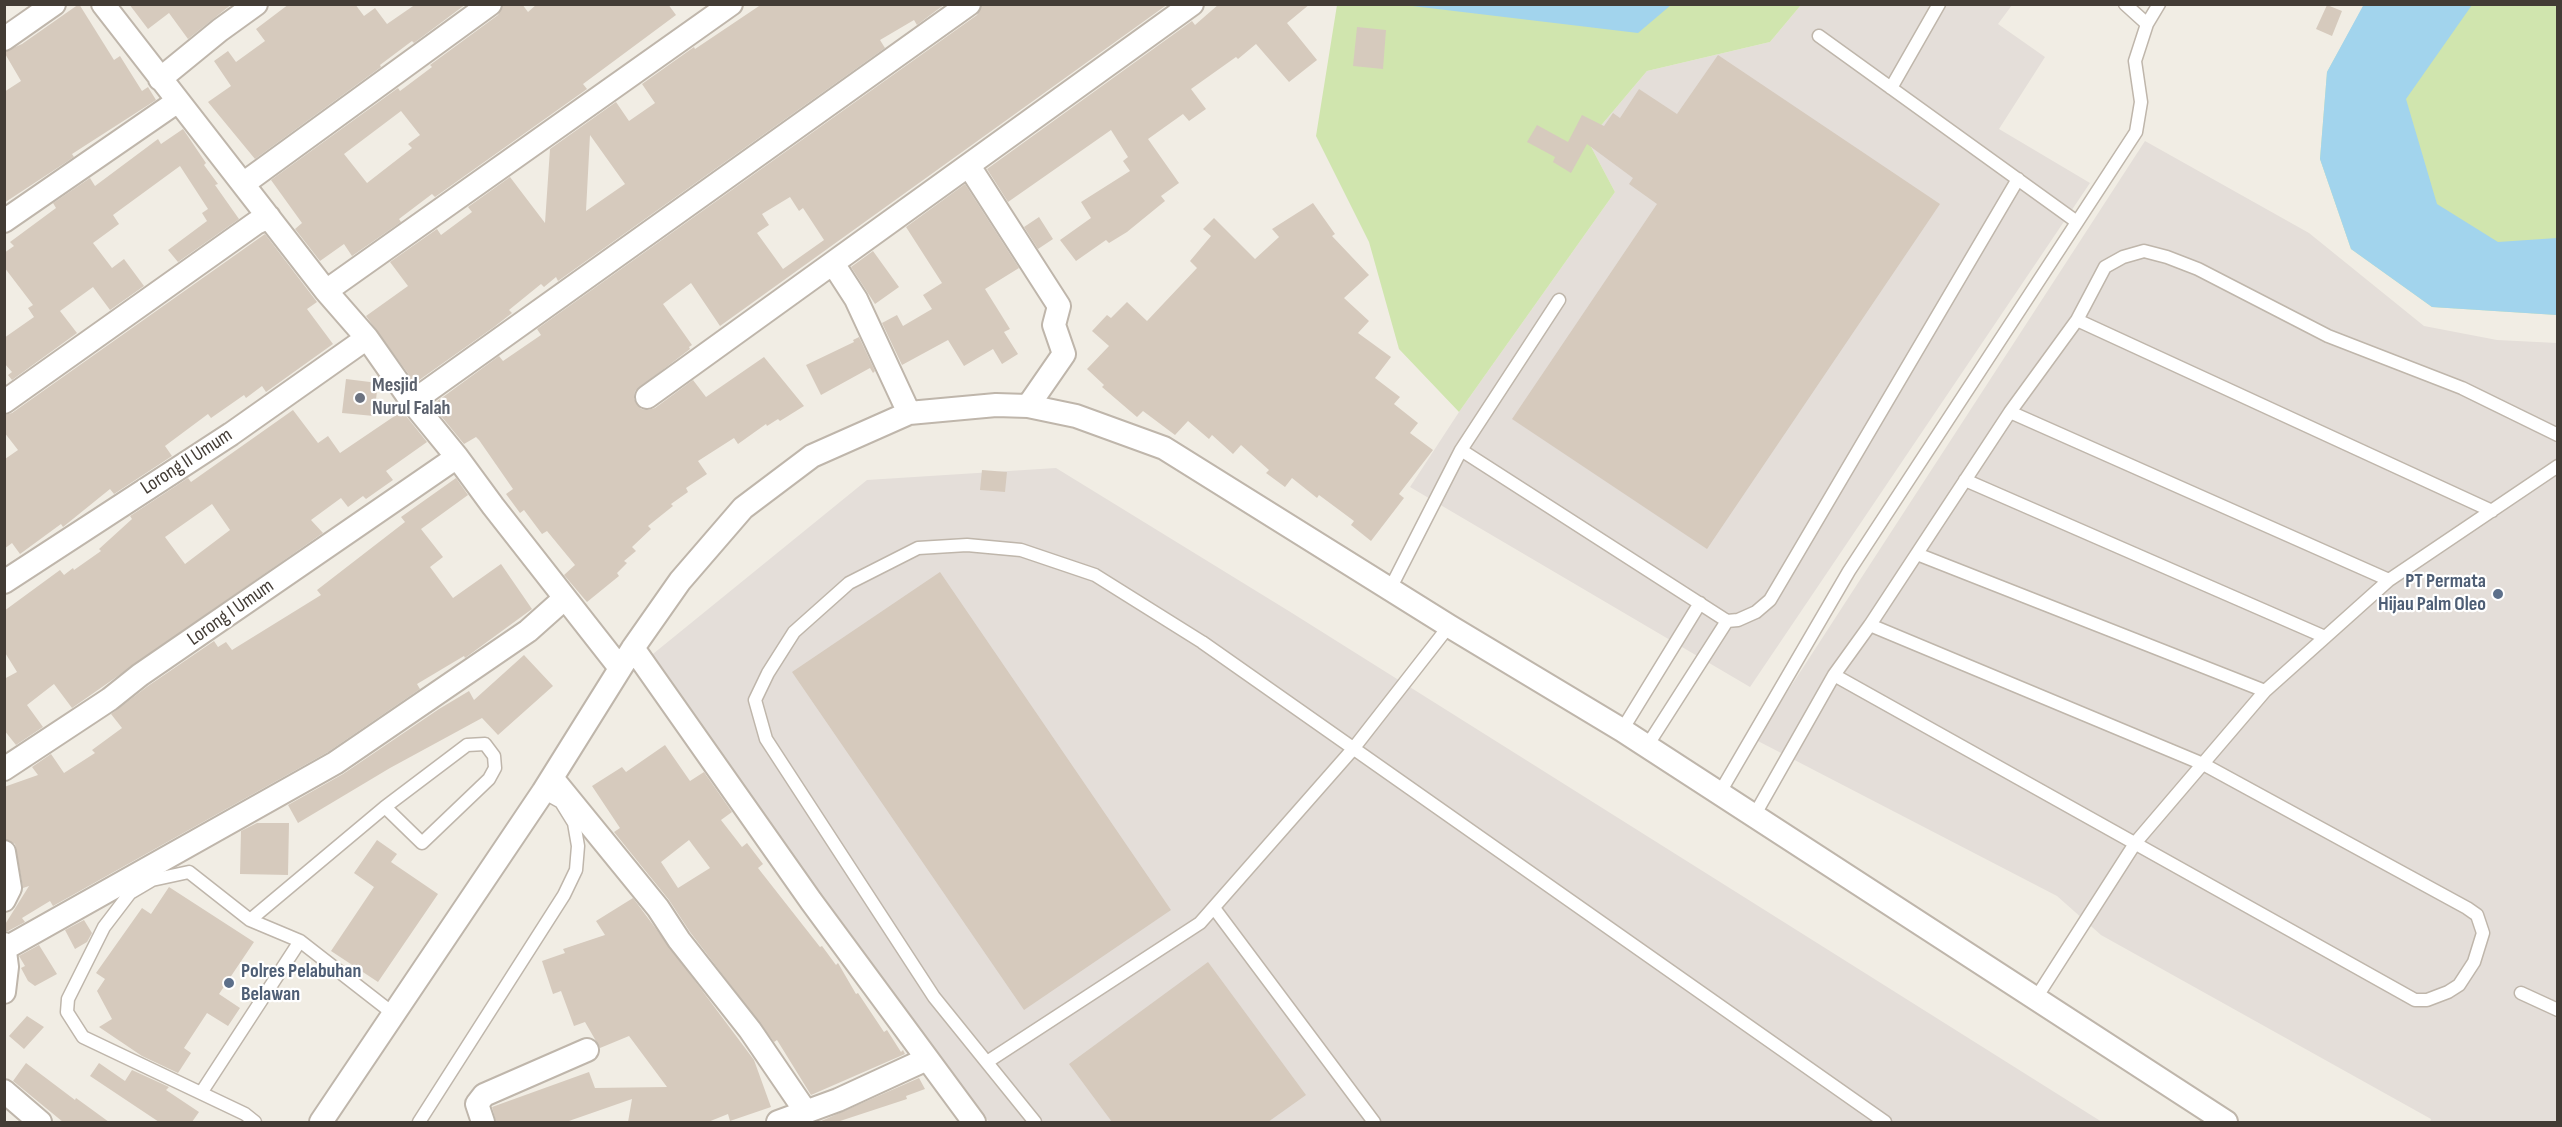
<!DOCTYPE html>
<style>
body{margin:0}
#map{position:relative;width:2562px;height:1127px;overflow:hidden;background:#f1ede4;font-family:"Sofia Sans Condensed",sans-serif}
canvas{display:block}
.frame{position:absolute;inset:0;border:6px solid #433c35;pointer-events:none}
</style>
<div id="map">
<canvas width="2562" height="1127"></canvas>
<div class="frame"></div>
</div>
<script>
const context = document.querySelector('canvas').getContext('2d');
context.lineJoin = 'round';
function fillPath(path, color) {
  context.fillStyle = color;
  context.fill(path, 'evenodd');
}
function poly(rows) {
  const path = new Path2D();
  for (const r of rows) {
    path.moveTo(r[0], r[1]);
    for (let i = 2; i < r.length; i += 2) path.lineTo(r[i], r[i + 1]);
  }
  return path;
}
function stroke(path, color, width, dash) {
  context.strokeStyle = color;
  context.lineWidth = width;
  context.lineCap = dash ? 'butt' : 'round';
  context.setLineDash(dash || []);
  context.stroke(path);
}
function write(font, color, halo, rows, align = 'center') {
  context.font = font + ' "Sofia Sans Condensed",sans-serif';
  context.lineWidth = 4.5;
  context.setLineDash([]);
  context.textBaseline = 'middle';
  context.strokeStyle = halo;
  context.fillStyle = color;
  for (const [text, x, y, turn = 0] of rows) {
    context.save();
    context.translate(x, y);
    context.rotate((+turn || 0) * Math.PI / 180);
    context.textAlign = isNaN(turn) ? turn : align;
    if (halo) context.strokeText(text, 0, 0);
    context.fillText(text, 0, 0);
    context.restore();
  }
}
fillPath(poly([
 [1801,5,2012,5,1998,24,2045,57,1999,129,2090,183,1750,687,1410,487,1459,412,1615,192,1588,141,1647,71,1770,42],
 [2145,141,2309,233,2424,326,2497,340,2557,343,2557,1122,2430,1122,2431,1119,2101,935,2057,896,1756,740],
 [1056,468,1292,613,2102,1122,989,1122,648,658,867,480]
]), '#e4ded9');
fillPath(poly([
 [1337,5,1801,5,1770,42,1647,71,1588,141,1615,192,1459,412,1399,349,1369,242,1316,136],
 [2364,5,2557,5,2557,315,2432,307,2351,249,2320,159,2327,72]
]), '#d0e5ae');
fillPath(poly([
 [2364,4,2472,5,2406,99,2437,204,2498,242,2557,238,2557,315,2432,307,2351,249,2320,159,2327,72],
 [1404,5,1671,5,1638,33]
]), '#a2d4ed');
fillPath(poly([
 [79,4,114,60,120,56,142,91,148,87,156,100,72,154,74,157,4,203,4,92,21,81,4,52,22,44],
 [129,4,232,4,188,39,169,13,148,29],
 [289,4,355,4,364,16,375,8,387,24,416,4,466,4,414,43,412,41,380,65,381,67,255,159,208,102,231,86,214,61,228,51,236,62,265,41,256,29],
 [503,4,522,4,528,12,537,4,668,4,676,15,583,84,587,89,435,197,432,194,399,219,401,222,352,256,344,244,320,261,295,229,302,223,271,180,398,88,400,91,432,67,430,65,498,15],
 [401,111,420,135,408,144,412,148,367,183,344,154],
 [762,4,945,4,917,25,914,20,880,40,885,48,558,281,556,277,544,287,541,284,509,310,512,313,494,327,415,383,366,316,408,286,390,262,437,229,441,235,472,212,468,207,510,177,545,223,550,149,616,102,629,121,655,103,642,84,694,47,695,49],
 [590,135,625,184,586,211],
 [982,4,1168,4,720,326,691,283,663,304,692,345,689,347,690,349,635,391,634,399,641,409,648,410,655,408,693,380,706,397,764,357,804,406,780,421,778,419,767,426,766,424,738,444,734,438,698,461,707,474,686,488,688,492,671,504,673,506,648,526,651,529,632,547,636,551,624,561,627,563,617,573,619,576,587,602,564,575,575,565,547,531,542,534,524,510,520,513,506,494,513,489,479,440,476,437,464,444,432,405,499,356,503,361,541,335,537,329,977,15],
 [790,197,799,211,803,208,824,240,783,269,757,233,769,225,762,214],
 [1219,4,1310,4,1287,23,1317,60,1289,82,1256,44,1238,59,1236,57,1191,89,1206,109,1189,121,1183,114,1148,139,1179,183,1161,196,1165,201,1127,232,1109,243,1106,240,1076,261,1060,240,1091,218,1081,202,1130,171,1123,161,1128,157,1111,130,1008,202,987,169,1192,21,1195,25],
 [2327,5,2342,11,2332,36,2316,29],
 [1357,27,1386,30,1383,69,1353,66],
 [1718,55,1940,204,1707,549,1512,419,1657,204,1629,184,1633,178,1587,144,1571,173,1553,162,1555,157,1527,142,1537,125,1568,142,1582,115,1604,126,1613,113,1620,118,1639,89,1677,114],
 [183,129,206,163,204,165,218,184,215,185,239,219,178,262,168,250,207,221,202,213,208,209,180,166,113,215,119,224,93,243,112,268,124,259,144,286,110,310,93,287,60,311,77,333,12,380,8,375,12,372,4,363,4,338,34,317,28,308,33,305,4,267,4,253,14,246,10,242,56,208,53,203,90,178,95,186,158,139,161,144],
 [965,184,1019,268,985,289,1010,329,1004,332,1018,354,1002,364,993,349,964,366,948,340,902,365,882,323,897,315,903,326,932,309,923,295,942,283,906,227],
 [1313,203,1335,234,1332,236,1369,275,1344,298,1369,321,1358,333,1391,357,1375,378,1400,397,1394,404,1418,423,1410,433,1433,450,1399,494,1404,498,1371,541,1351,525,1354,521,1319,495,1317,498,1292,478,1285,487,1266,473,1269,470,1241,445,1233,454,1212,435,1209,439,1188,421,1175,435,1143,411,1137,417,1102,387,1104,385,1087,369,1109,346,1092,331,1107,315,1111,318,1127,302,1147,321,1197,268,1190,261,1211,236,1203,229,1214,218,1255,259,1279,237,1272,229],
 [1039,217,1053,239,1038,249,1024,227],
 [265,234,317,302,307,309,333,344,266,392,262,386,246,398,244,395,211,418,208,414,165,446,172,456,114,494,110,489,63,527,61,524,20,554,12,543,4,549,5,459,18,450,4,432,4,415,12,413],
 [873,251,899,287,875,304,851,267],
 [859,337,875,371,873,373,870,368,821,395,806,365,854,342,853,340],
 [346,379,378,383,374,416,342,413],
 [293,410,318,443,328,436,340,453,402,411,427,442,386,471,393,480,366,499,363,496,348,507,341,498,311,520,323,533,72,708,54,684,27,705,43,727,16,745,4,730,4,679,17,672,4,651,4,611,60,570,64,575,73,568,74,570,101,551,99,549,132,519,130,516,188,478,191,482],
 [212,504,230,530,185,564,165,537],
 [982,470,1007,472,1005,492,980,490],
 [456,478,468,495,421,529,443,557,430,567,453,598,501,564,532,609,465,658,464,656,417,684,420,689,328,752,53,906,50,901,22,918,25,922,8,931,4,931,4,926,29,886,23,888,15,844,4,839,4,787,38,775,32,767,51,754,64,773,95,753,92,750,122,728,111,714,148,686,214,641,218,647,226,642,232,650,321,595,317,590,405,522,401,517],
 [940,572,1171,910,1024,1010,792,672],
 [524,655,553,686,498,735,482,718,390,768,298,823,288,805,343,774,439,709,469,691,474,700],
 [665,745,690,781,704,772,732,812,721,820,742,847,747,843,763,864,758,868,820,947,822,946,836,965,838,963,856,994,858,993,884,1032,887,1030,901,1052,903,1050,905,1054,811,1095,777,1040,774,1042,690,932,669,900,614,832,620,828,592,786,622,767,626,772],
 [689,840,710,868,678,888,661,862],
 [257,823,289,823,288,875,240,874,241,831],
 [377,840,397,854,391,862,438,894,378,982,331,951,374,887,354,873],
 [169,887,254,942,219,994,240,1008,228,1026,207,1013,184,1048,191,1053,178,1073,142,1056,99,1027,112,1019,97,991,105,979,96,973,142,908,151,914],
 [633,898,754,1060,771,1107,730,1121,728,1114,708,1122,628,1122,632,1099,566,1122,496,1122,492,1107,589,1072,595,1088,667,1087,629,1036,600,1048,585,1022,574,1026,561,991,553,994,542,961,565,953,563,949,605,935,596,921],
 [84,920,92,933,87,942,75,949,65,930],
 [39,945,57,974,35,986,28,981,21,968,25,966,19,956],
 [1208,962,1306,1095,1268,1122,1112,1122,1069,1064],
 [27,1016,44,1027,24,1049,9,1036],
 [26,1063,75,1100,76,1098,109,1122,63,1122,13,1081],
 [99,1063,125,1081,132,1070,169,1087,166,1090,199,1112,192,1122,159,1122,90,1076],
 [919,1078,925,1089,906,1096,907,1099,837,1122,819,1122]
]), '#d6cabd');
const lane = poly([
 [2125,4,2147,24],
 [1819,36,2077,222],
 [1891,88,1939,4],
 [2077,320,2492,511],
 [2010,412,2389,580],
 [1461,450,1727,621,1738,620,1756,612,1770,600,2018,179],
 [1965,480,2325,637],
 [1917,554,2265,691],
 [1390,589,1461,450,1559,300],
 [1834,675,2415,1000,2427,1000,2448,992,2459,985,2474,962,2483,933,2477,915,2467,908,2203,764,1870,625],
 [1622,730,1700,603],
 [1647,746,1727,621],
 [1719,794,1849,571,2136,132,2141,102,2135,61,2147,24,2159,4],
 [1754,816,1834,675,1870,625,2010,412,2077,320,2105,267,2123,257,2144,251,2167,257,2198,269,2328,336,2462,388,2558,435],
 [1214,908,1374,1122],
 [250,920,385,807,467,745,485,744,494,756,495,768,489,779,422,843,385,807],
 [2521,993,2558,1010],
 [2036,998,2136,842,2265,691,2389,580,2558,466],
 [987,1062,1200,923,1353,749,1449,626],
 [201,1093,300,941],
 [255,1122,245,1114,83,1037,67,1012,68,999,104,927,130,893,152,880,189,872,250,920,300,941,395,1015],
 [419,1122,564,895,576,870,578,846,574,823,561,802,543,792],
 [1035,1122,934,997,766,739,755,700,768,673,794,632,849,583,918,548,967,545,1021,550,1095,575,1202,642,1885,1122]
]);
const street = poly([
 [103,4,326,291,367,338,412,402,457,457,493,506,620,668],
 [4,39,54,4],
 [160,79,220,30,256,4],
 [969,166,1059,306,1054,325,1064,354,1028,406],
 [243,184,490,4],
 [4,221,178,101],
 [834,265,856,299,909,413],
 [326,291,731,4],
 [647,397,1192,4],
 [4,402,256,223,269,217],
 [412,402,969,4],
 [4,582,231,434,367,338],
 [633,648,811,901,974,1122],
 [4,769,110,699,140,675,457,457],
 [552,778,658,908,679,940,750,1030,806,1112],
 [4,852,10,888,4,900],
 [4,944,7,967,4,992],
 [6,948,335,763,528,631,565,598],
 [4,1091,40,1122],
 [321,1122,543,792,633,648,680,581,743,508,812,456,909,413,996,405,1028,406,1076,416,1164,448,1449,626,1622,730,2226,1122],
 [483,1122,477,1104,484,1095,587,1050],
 [778,1122,838,1100,927,1059]
]);
stroke(lane, '#bfb6ab', 15);
stroke(street, '#bfb6ab', 26);
stroke(lane, '#fff', 12);
stroke(street, '#fff', 22);
for (const [x, y, r, color] of [
 [360,398,6,"#6b7280"],
 [2498,594,6,"#5c6f8a"],
 [229,983,6,"#5c6f8a"]
]) {
  const dot = new Path2D();
  dot.arc(x, y, r, 0, 2 * Math.PI);
  context.fillStyle = color;
  context.fill(dot);
  stroke(dot, '#fff', 2);
}
write('bold 20px', '#5b616d', '#fff', [
 ["Mesjid",372,386],
 ["Nurul Falah",372,409]
], 'left');
write('20px', '#433c35', '#fff', [
 ["Lorong II Umum",187,462,-33],
 ["Lorong I Umum",231,613,-35]
]);
write('bold 20px', '#4e5e75', '#fff', [
 ["PT Permata",2486,582],
 ["Hijau Palm Oleo",2486,605],
 ["Polres Pelabuhan",241,972,"left"],
 ["Belawan",241,995,"left"]
], 'right');
</script>
